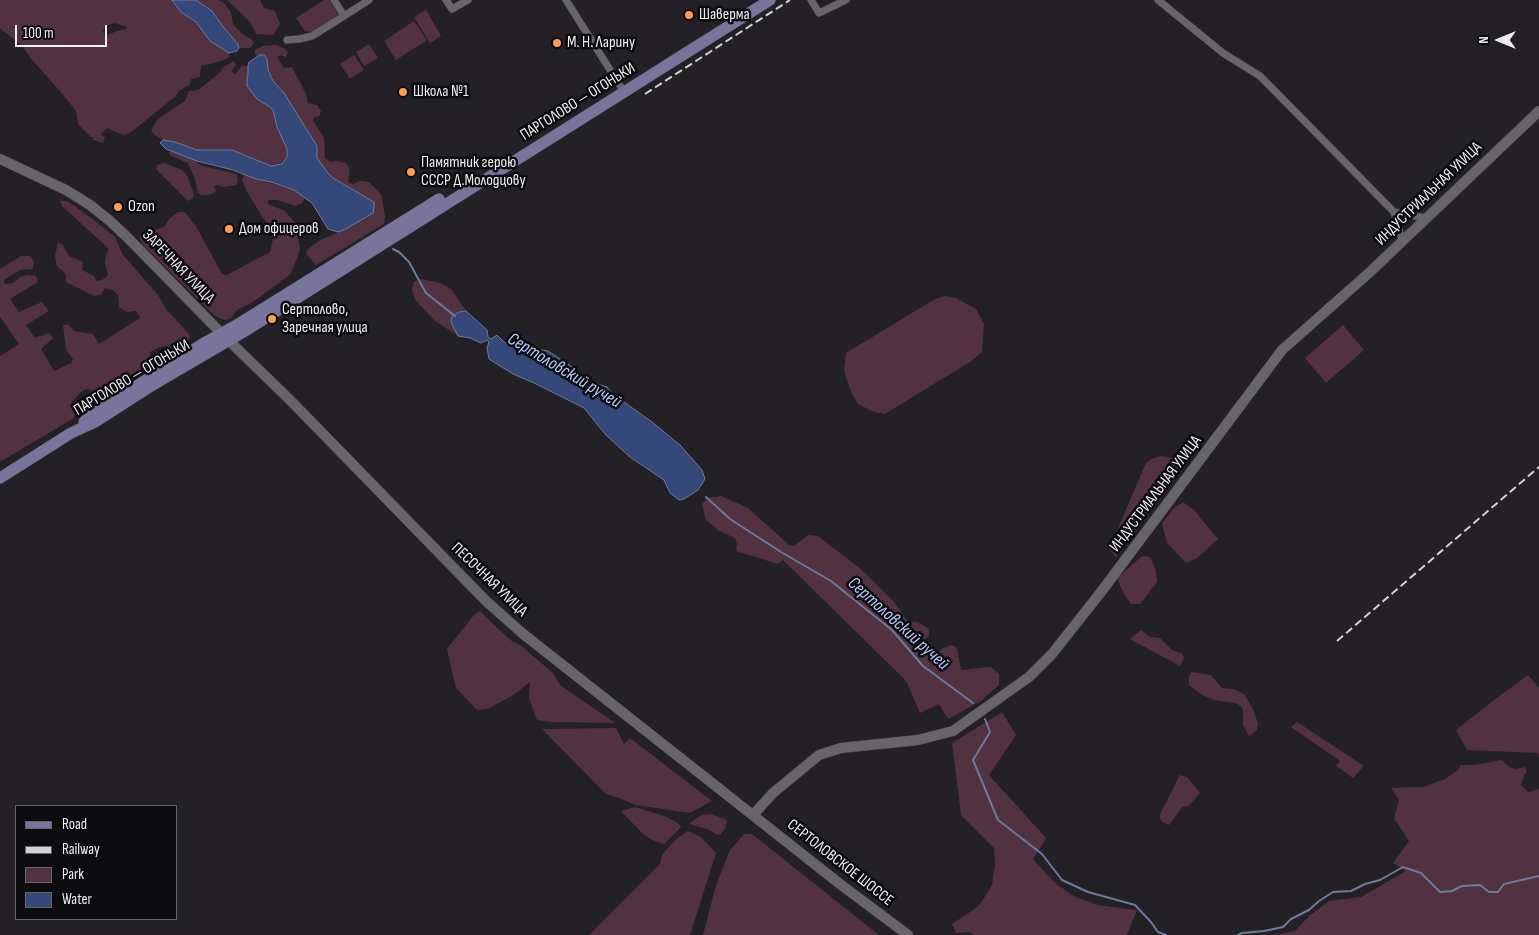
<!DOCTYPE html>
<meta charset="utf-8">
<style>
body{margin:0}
#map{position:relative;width:1539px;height:935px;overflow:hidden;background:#232026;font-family:"Sofia Sans Condensed",sans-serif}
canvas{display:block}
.legend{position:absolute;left:15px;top:805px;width:162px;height:115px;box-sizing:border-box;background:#0c0b0d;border:1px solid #666568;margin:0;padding:6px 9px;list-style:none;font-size:15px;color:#eeecf0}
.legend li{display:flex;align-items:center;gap:10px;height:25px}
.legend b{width:25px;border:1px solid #666568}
.north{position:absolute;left:1474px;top:15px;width:50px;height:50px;-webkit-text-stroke:4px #0c0b0d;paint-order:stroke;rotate:270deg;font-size:14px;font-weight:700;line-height:20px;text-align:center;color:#eeecf0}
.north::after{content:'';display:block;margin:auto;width:18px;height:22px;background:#eeecf0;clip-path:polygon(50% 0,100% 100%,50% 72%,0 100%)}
.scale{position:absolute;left:15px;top:25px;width:92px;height:22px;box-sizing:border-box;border:2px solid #eeecf0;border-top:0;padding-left:6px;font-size:15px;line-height:18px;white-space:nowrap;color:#eeecf0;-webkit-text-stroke:4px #0c0b0d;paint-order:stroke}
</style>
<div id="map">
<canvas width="1539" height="935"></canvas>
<ul class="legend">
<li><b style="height:6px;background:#78749b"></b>Road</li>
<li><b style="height:6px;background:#d2d0d4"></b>Railway</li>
<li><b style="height:14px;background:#523140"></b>Park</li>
<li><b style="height:14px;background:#344979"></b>Water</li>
</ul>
<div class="north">N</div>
<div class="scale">100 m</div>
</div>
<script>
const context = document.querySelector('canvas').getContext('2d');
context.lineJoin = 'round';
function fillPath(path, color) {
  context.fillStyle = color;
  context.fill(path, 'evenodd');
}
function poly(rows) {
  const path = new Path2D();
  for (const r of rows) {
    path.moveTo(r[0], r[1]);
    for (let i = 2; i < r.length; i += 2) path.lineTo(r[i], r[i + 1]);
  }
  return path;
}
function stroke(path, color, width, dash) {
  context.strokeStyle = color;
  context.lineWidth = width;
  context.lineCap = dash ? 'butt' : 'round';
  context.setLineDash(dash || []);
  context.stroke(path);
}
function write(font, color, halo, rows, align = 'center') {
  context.font = font + ' "Sofia Sans Condensed",sans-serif';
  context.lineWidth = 5;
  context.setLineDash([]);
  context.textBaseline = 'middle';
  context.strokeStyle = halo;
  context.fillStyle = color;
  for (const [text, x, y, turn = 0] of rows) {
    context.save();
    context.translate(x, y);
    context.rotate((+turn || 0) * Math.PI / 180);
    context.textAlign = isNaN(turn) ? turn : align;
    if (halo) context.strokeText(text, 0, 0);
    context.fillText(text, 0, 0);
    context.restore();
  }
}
fillPath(poly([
 [0,0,172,0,181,12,196,22,210,41,229,53,229,57,222,61,201,66,200,77,191,79,189,85,179,91,176,96,130,133,123,135,107,128,100,135,105,137,103,143,93,140,94,137,91,137,78,124,76,111,59,90,33,61,21,45,0,28],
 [115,23,127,27,126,29,117,31,105,36,103,31,108,25],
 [196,0,218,0,224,3,231,12,233,24,242,34,251,39,254,43,250,48,239,48,238,44,224,28,212,11],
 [227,0,260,0,264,8,275,11,280,24,273,35,256,34,250,22],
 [324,0,329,0,338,15,314,32,305,31,296,18],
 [426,10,441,36,430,43,414,17],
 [414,21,427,40,396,60,384,41],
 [369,44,378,58,364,66,356,52],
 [276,45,284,48,288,52,286,57,280,55,277,57,284,68,292,67,306,94,308,103,317,105,321,111,319,116,314,117,313,120,324,138,325,158,330,162,337,161,346,163,350,170,348,182,353,184,360,181,369,182,381,194,385,216,384,224,316,265,306,254,307,250,320,240,344,230,333,178,327,172,317,158,317,146,284,93,273,81,268,70,267,59,260,55,257,57,255,53,255,50,263,46],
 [354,55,364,70,350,79,340,64],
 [234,61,236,65,231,71,235,74,242,66,248,66,248,74,247,78,257,99,270,107,273,110,277,127,288,149,287,157,282,164,271,166,232,150,197,150,175,142,163,140,155,135,151,130,158,119,185,101,189,91,198,90,221,72,222,68],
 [171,151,197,161,197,163,203,166,237,174,238,181,236,185,224,187,217,185,214,187,216,190,215,193,207,195,202,195,198,193,195,179,188,163,171,156,169,153],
 [164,163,182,170,187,175,194,194,193,198,188,201,156,169,157,165],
 [244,174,256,179,287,188,294,190,305,198,302,203,296,206,277,200,268,200,268,204,285,211,297,225,302,224,306,229,298,237,300,250,291,274,253,302,237,310,231,318,225,320,219,318,214,315,142,244,139,237,147,231,156,230,165,226,169,219,178,212,185,212,197,228,222,274,227,275,270,252,273,239,282,232,279,228,267,224,247,192,242,180],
 [60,201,67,201,90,217,115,237,123,255,158,295,166,309,189,334,190,339,176,351,168,346,160,347,150,352,150,357,154,363,152,366,101,398,95,398,91,390,86,389,80,393,71,403,75,414,74,418,0,462,0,356,19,344,0,317,0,269,21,256,30,256,34,261,33,269,21,270,13,274,4,280,5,284,13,283,20,277,28,275,36,276,38,282,10,299,19,312,42,302,49,311,26,325,35,338,49,333,53,338,41,349,54,371,71,363,73,359,66,350,63,325,69,325,74,331,93,334,99,344,140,318,136,311,127,312,119,307,118,295,113,290,105,288,101,295,94,296,66,282,66,274,57,266,55,256,58,242,63,245,69,256,82,261,83,265,82,270,94,276,96,281,102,280,108,275,105,263,106,255,109,249,62,206],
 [421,279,441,283,451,289,466,311,459,312,451,322,458,336,435,321,416,301,412,290,414,282],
 [945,296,956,298,976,309,984,324,982,352,973,360,885,414,874,412,858,404,851,392,844,371,846,353,935,299],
 [1343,325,1364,350,1326,383,1305,358],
 [1185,452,1189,456,1183,468,1116,557,1109,549,1146,463,1151,459,1161,456,1170,458,1180,455],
 [721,496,748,508,789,545,794,546,808,535,818,536,862,570,894,602,908,622,918,622,929,629,929,635,922,642,927,651,936,654,943,648,952,645,957,648,961,670,991,667,999,674,999,685,981,701,948,719,939,704,920,713,907,683,902,677,783,560,778,564,736,551,737,544,735,538,719,531,706,520,702,504,708,498],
 [1183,502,1194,510,1218,539,1197,558,1186,563,1167,543,1162,523,1175,507],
 [1146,556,1151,558,1156,572,1157,582,1140,604,1131,604,1124,594,1117,578,1141,557],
 [480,611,510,640,519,644,553,673,560,685,615,723,551,722,537,720,529,699,530,682,512,696,487,709,477,710,456,688,447,649,474,615],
 [1141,630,1150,637,1160,638,1172,650,1182,653,1184,658,1180,666,1130,639],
 [1191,672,1211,675,1222,688,1234,689,1244,694,1253,709,1258,723,1257,730,1249,736,1243,725,1243,709,1237,703,1218,701,1202,695,1189,685,1189,677],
 [1528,675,1539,688,1539,756,1537,753,1467,750,1456,730,1494,700],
 [1002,712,1016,735,989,775,1046,838,1033,859,1053,881,1073,896,1098,905,1137,910,1127,935,975,935,969,932,956,933,952,924,979,906,992,885,995,864,994,848,961,815,952,743],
 [1297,722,1364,766,1353,778,1336,766,1340,761,1291,727],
 [616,728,624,744,630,738,712,801,690,813,636,805,619,798,606,794,542,729],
 [1502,760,1509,767,1516,769,1525,767,1527,772,1524,775,1521,785,1528,792,1539,789,1539,935,1274,935,1295,931,1309,916,1329,901,1361,897,1406,871,1393,863,1409,841,1394,818,1399,800,1391,788,1423,787,1445,779,1458,770,1461,765,1474,765],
 [1180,775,1187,777,1200,793,1189,806,1182,807,1169,825,1162,822,1159,816],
 [635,807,664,816,678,823,681,827,664,844,652,840,643,834,621,811],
 [711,814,727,820,725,828,720,835,715,834,710,830,689,824,701,815],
 [688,831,701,837,716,853,690,935,589,935,660,864,662,855,675,840],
 [744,834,752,834,879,935,703,935,716,885,730,850]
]), '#523140');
const water = poly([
 [172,0,196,0,212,11,224,28,238,44,239,48,237,51,229,53,210,41,196,22,181,12,172,0],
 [260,55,264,55,267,59,268,70,273,81,284,93,317,146,317,158,327,172,333,178,374,202,374,207,373,213,344,230,338,232,328,229,312,203,294,190,271,182,256,179,233,170,197,161,166,149,160,143,163,140,175,142,197,150,232,150,271,166,282,164,287,157,287,149,277,127,273,110,270,107,257,99,247,86,247,78,248,74,248,66,249,62,260,55],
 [466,311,487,330,488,337,491,339,497,335,504,342,511,345,548,351,571,366,578,376,575,382,576,386,581,388,588,381,607,387,614,395,652,422,680,445,702,470,705,479,698,490,684,499,679,500,670,493,664,480,630,457,606,435,584,408,534,383,513,374,489,359,487,348,489,342,487,340,481,343,470,338,458,336,451,322,452,316,459,312,466,311]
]);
fillPath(water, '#344979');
stroke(water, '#6c7a9d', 1);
stroke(poly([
 [393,249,399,252,409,262,426,293,455,316],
 [706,497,730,519,781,552,831,581,892,630,923,666,973,703],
 [985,719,990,732,973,760,998,820,1042,854,1062,880,1088,892,1135,905,1151,922,1158,932,1166,935],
 [1238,935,1242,933,1264,931,1283,927,1291,919,1309,910,1319,901,1333,892,1351,891,1365,884,1380,880,1403,867,1421,873,1440,892,1452,891,1462,886,1480,885,1489,892,1498,892,1504,884,1539,876]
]), '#6c7a9d', 2);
const street = poly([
 [334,0,344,16,369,0],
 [446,0,452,9,468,0],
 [566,0,624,92],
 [811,0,819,13,846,0],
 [1158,0,1223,53,1260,76,1394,212,1402,240],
 [287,40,299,39,312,36,344,16],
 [1394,212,1426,218]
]);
const secondary = poly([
 [0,159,66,190,90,205,110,221,128,238,222,334,290,400,486,601,522,633,840,884,908,935],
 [753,815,773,793,819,755,841,748,918,740,953,731,1029,677,1052,654,1101,592,1282,350,1370,272,1539,111]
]);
const primary = poly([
 [84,422,91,415,204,343,240,323,439,199],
 [0,478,71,433,95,422,151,386,245,331,770,0]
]);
stroke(street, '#3e3c40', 8);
stroke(secondary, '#3e3c40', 11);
stroke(primary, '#3e3c40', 12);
stroke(street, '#67646b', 7);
stroke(secondary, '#67646b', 10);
stroke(primary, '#78749b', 11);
stroke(poly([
 [645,94,790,0],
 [1337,641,1539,467]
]), '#d2d0d4', 2, [8, 4]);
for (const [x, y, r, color] of [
 [689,15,5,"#fd9d54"],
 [557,43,5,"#fd9d54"],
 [403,92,5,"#fd9d54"],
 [411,172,5,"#fd9d54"],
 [118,207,5,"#fd9d54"],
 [229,229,5,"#fd9d54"],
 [272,319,5,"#fd9d54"]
]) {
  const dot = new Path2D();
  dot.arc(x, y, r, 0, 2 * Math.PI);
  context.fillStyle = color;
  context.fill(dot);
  stroke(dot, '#0c0b0d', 2);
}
write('16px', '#eeecf0', '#0c0b0d', [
 ["Шаверма",699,15],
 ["М. Н. Ларину",567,43],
 ["Школа №1",413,92],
 ["Памятник герою",421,163],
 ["СССР Д.Молодцову",421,181],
 ["Ozon",128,207],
 ["Дом офицеров",239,229],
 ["Сертолово,",282,310],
 ["Заречная улица",282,328]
], 'left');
write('16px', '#eeecf0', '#0c0b0d', [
 ["ПАРГОЛОВО — ОГОНЬКИ",578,102,-32],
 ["ИНДУСТРИАЛЬНАЯ УЛИЦА",1429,194,-44],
 ["ЗАРЕЧНАЯ УЛИЦА",178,267,46],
 ["ПАРГОЛОВО — ОГОНЬКИ",132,378,-31],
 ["ИНДУСТРИАЛЬНАЯ УЛИЦА",1156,494,-53],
 ["ПЕСОЧНАЯ УЛИЦА",489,580,44],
 ["СЕРТОЛОВСКОЕ ШОССЕ",840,863,38]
]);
write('italic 18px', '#b3c9f8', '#0c0b0d', [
 ["Сертоловский ручей",564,371,31],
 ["Сертоловский ручей",898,624,42]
]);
</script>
